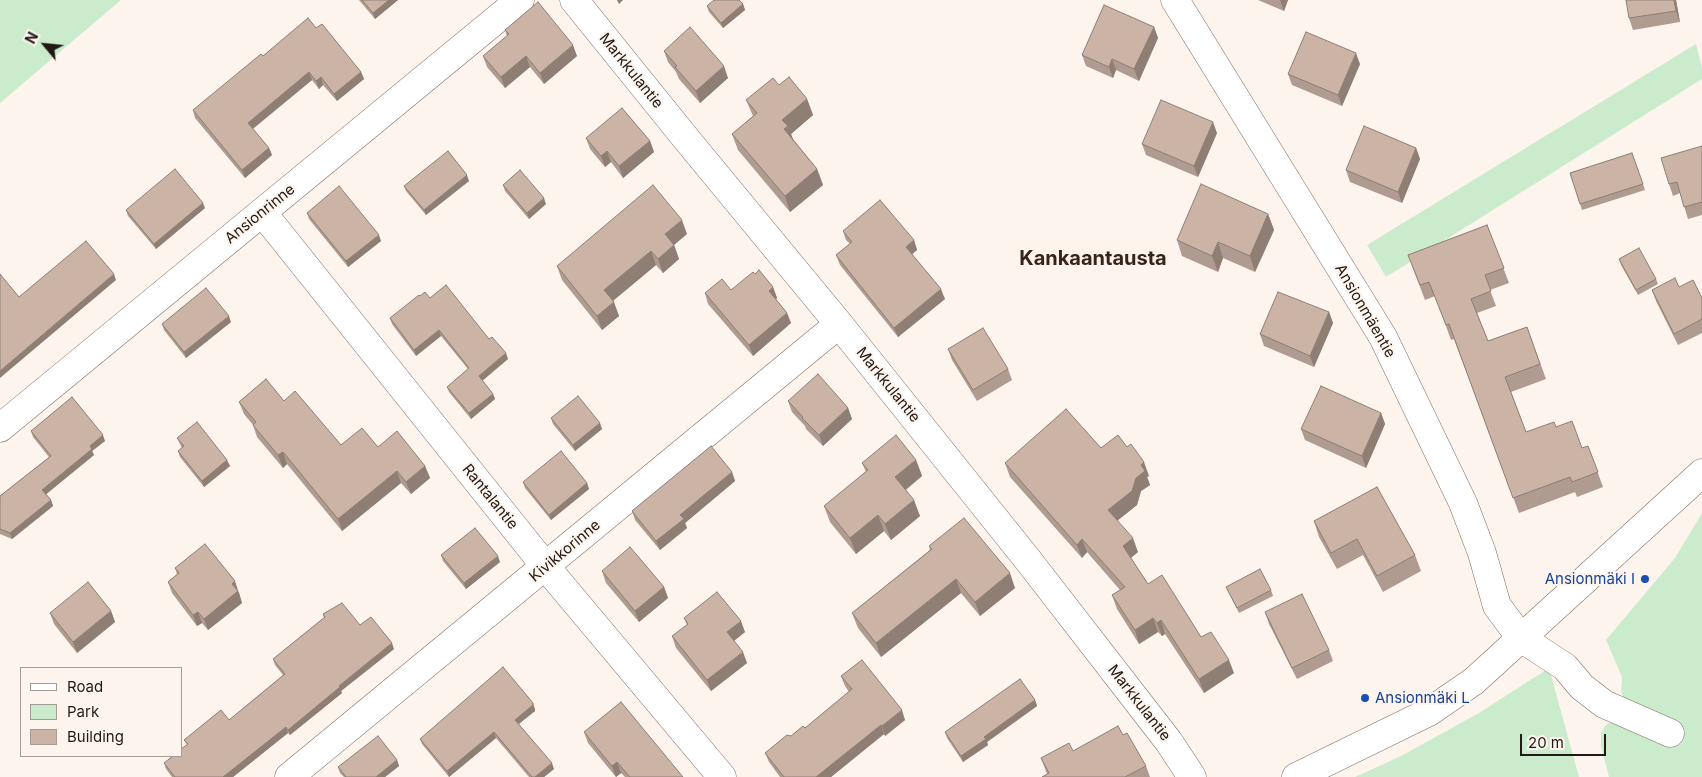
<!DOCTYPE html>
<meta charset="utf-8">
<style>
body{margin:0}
#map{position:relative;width:1702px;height:777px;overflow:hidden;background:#fdf4ee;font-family:Inter,sans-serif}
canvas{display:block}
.legend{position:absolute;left:20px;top:667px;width:162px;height:90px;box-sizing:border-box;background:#fdf4ee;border:1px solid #a59c96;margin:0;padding:6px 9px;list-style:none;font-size:15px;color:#211913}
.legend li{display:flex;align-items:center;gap:10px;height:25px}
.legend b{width:25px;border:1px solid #a59c96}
.north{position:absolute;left:20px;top:20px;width:50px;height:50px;-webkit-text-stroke:4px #fdf4ee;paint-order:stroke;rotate:298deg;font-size:14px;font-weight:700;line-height:20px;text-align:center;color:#211913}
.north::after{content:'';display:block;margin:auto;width:18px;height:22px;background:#211913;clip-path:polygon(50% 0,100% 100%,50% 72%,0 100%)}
.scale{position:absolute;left:1520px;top:734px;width:86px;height:22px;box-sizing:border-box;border:2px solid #211913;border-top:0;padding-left:6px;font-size:15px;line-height:18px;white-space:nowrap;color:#211913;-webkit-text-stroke:4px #fdf4ee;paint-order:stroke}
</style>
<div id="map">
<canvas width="1702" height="777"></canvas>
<ul class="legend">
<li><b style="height:6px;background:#fff"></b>Road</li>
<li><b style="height:14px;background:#cbeccc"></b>Park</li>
<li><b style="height:14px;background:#cbb4a6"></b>Building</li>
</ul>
<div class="north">N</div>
<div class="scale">20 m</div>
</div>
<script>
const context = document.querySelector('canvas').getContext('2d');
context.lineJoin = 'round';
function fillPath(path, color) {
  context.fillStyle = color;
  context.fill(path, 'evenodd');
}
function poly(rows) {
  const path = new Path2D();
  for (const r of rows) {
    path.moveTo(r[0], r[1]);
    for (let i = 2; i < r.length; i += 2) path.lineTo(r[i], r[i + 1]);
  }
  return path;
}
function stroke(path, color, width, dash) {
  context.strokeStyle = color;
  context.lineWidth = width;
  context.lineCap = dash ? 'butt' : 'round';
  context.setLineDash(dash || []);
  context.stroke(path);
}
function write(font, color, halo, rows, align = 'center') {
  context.font = font + ' Inter,sans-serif';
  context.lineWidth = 4;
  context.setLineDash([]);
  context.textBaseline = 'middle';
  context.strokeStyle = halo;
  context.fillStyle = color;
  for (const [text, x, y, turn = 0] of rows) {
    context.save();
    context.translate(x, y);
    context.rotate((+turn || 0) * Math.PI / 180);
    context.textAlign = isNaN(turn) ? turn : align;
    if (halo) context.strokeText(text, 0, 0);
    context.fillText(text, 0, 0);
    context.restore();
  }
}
fillPath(poly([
 [0,0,121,0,0,103],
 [1696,44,1702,68,1702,79,1386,277,1367,245],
 [1702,513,1702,777,1609,777,1601,747,1601,733,1605,726,1609,723,1628,725,1625,701,1621,692,1622,677,1606,640,1675,558],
 [1549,668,1579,777,1355,777,1399,757,1479,713]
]), '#cbeccc');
const minor = poly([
 [574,0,688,141,839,324,1028,560,1169,742,1192,777],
 [1175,0,1383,337,1463,503,1482,553,1497,606,1521,638,1565,667,1582,687,1604,704,1670,733],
 [262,212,546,567,722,777],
 [0,428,520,0],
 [289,777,839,324],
 [1296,777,1429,712,1474,681,1702,473]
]);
stroke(minor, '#836d61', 29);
stroke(minor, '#fff', 28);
fillPath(poly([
 [359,0,398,0,375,19],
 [1258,0,1288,0,1284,11],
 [1676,0,1680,22,1633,30,1629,18],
 [743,4,745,10,723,28,709,12,707,6],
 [1154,27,1158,38,1139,81,1116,70,1113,78,1086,66,1082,55],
 [316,28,361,72,364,79,337,101,323,85,319,89,312,80,253,129,269,148,272,155,245,178,195,118,193,110,263,56],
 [505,30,577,56,544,84,530,67,505,88,487,67,483,56,507,36],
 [664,51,728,78,700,103,679,79,676,72,668,62],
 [1360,64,1342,106,1292,85,1288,74],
 [779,85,807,99,813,115,791,134,793,139,817,169,823,185,790,212,738,150,732,134,753,116,746,100],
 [1217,133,1198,177,1146,155,1142,144],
 [586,138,650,141,654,152,623,178,611,162,605,167,590,149],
 [1702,146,1702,215,1688,219,1680,193,1673,196,1669,184],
 [1416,148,1420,159,1402,203,1350,182,1346,170],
 [1632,153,1645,190,1582,210,1570,173],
 [469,181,426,215,406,191,404,186],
 [503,185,546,204,529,219,505,191],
 [205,208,156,249,128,216,126,210],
 [307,213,381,241,348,267,309,219],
 [1268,214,1274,230,1255,272,1223,258,1218,272,1182,256,1177,240],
 [1487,225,1509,283,1490,290,1496,306,1477,313,1488,341,1527,327,1546,379,1511,392,1526,432,1556,427,1582,448,1588,446,1603,487,1577,497,1575,492,1519,513,1454,339,1451,340,1435,296,1425,300,1408,255],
 [843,231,914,240,917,250,912,254,945,299,898,337,840,265,836,255,850,244,846,240],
 [687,234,674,245,679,259,663,273,656,265,613,301,619,316,602,330,562,280,557,266],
 [1619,259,1656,279,1658,284,1638,295,1621,265],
 [755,274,773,287,777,298,776,299,787,313,791,323,753,356,708,304,705,293,731,290],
 [1679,287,1702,298,1702,333,1678,345,1656,301,1652,290],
 [420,296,430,298,489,339,508,359,482,380,493,394,495,399,471,419,449,392,447,387,468,369,441,336,416,356,392,324,390,318],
 [1329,312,1333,323,1314,367,1264,346,1260,334],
 [231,322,186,358,164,330,162,324],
 [948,349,1008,369,1012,380,977,401,952,360],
 [284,401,341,445,378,447,425,466,430,478,411,494,401,483,342,531,287,464,283,468,257,437,253,425,244,414,239,402],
 [788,401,848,408,852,419,823,446,806,429,805,426,792,412],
 [1381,413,1385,424,1366,468,1305,440,1301,429],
 [551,418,602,429,575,451,553,424],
 [31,431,105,441,92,451,94,455,46,494,51,500,53,506,12,539,0,534,0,496,49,457,33,437],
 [177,438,230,466,204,487,180,457,178,451,182,448],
 [1101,448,1149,476,1147,477,1150,485,1141,491,1137,505,1117,521,1138,552,1131,558,1148,584,1201,637,1234,673,1204,693,1165,634,1162,636,1158,632,1139,644,1117,609,1112,595,1120,590,1087,552,1082,558,1010,477,1005,463],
 [916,460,922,476,906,490,920,516,891,540,884,531,856,554,830,522,824,506,866,472,862,463],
 [732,472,735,481,685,523,687,528,660,550,635,520,632,511],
 [523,482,587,483,589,489,551,520,525,488],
 [1314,521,1415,555,1421,571,1383,592,1363,555,1337,569,1319,537],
 [929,546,1015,588,980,616,961,593,881,657,858,628,852,613,930,550],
 [441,555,500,562,466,589,443,561],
 [175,568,239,592,242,603,208,630,202,623,197,626,172,593,168,582,177,574],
 [602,571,664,587,668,598,639,622,606,583],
 [1226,587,1271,590,1273,596,1239,613],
 [111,611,115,622,77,653,54,624,50,613],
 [1265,612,1329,650,1333,661,1297,679,1269,624],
 [323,614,360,625,394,649,341,691,342,693,290,735,288,733,233,777,172,777,166,769,164,763,187,745,184,740,229,720,283,675,275,665,273,659,324,618],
 [684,618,745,632,734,641,747,663,711,691,676,648,672,636,687,625],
 [841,676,905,720,885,736,884,734,831,777,780,777,769,762,765,753,805,728,849,692,845,686],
 [1035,700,1037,706,987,742,988,745,963,762,947,738,945,732],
 [535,709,535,711,519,724,554,769,544,777,529,777,496,738,449,777,422,744,420,739],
 [584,732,683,777,625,777,621,773,616,777,588,743],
 [1123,735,1146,766,1150,777,1042,777,1047,774,1041,758,1073,751],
 [397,760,399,766,385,777,344,777,340,773,338,767]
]), '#af9b8f');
fillPath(poly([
 [389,0,398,0,375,19,373,13],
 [617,0,623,0,619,4],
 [1280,0,1288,0,1284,11],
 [1674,0,1676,0,1680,22,1676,11],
 [743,4,745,10,723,28,721,23],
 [1154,27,1158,38,1139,81,1134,69],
 [573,45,577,56,544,84,540,73],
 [1356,53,1360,64,1342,106,1338,95],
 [526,56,530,67,505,88,501,77],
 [1112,59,1116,70,1113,78,1109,67],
 [724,66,728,78,700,103,696,91],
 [309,72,312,80,251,130,248,123],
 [361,72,364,79,337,101,334,94],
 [321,77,323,85,319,89,316,81],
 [807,99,813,115,791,134,794,142,784,129,782,120],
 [1213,122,1217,133,1198,177,1194,166],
 [650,141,654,152,623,178,619,166],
 [269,148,272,155,245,178,242,170],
 [1416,148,1420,159,1402,203,1398,192],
 [607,151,611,162,605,167,601,156],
 [817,169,823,185,790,212,785,196],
 [467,175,469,181,426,215,424,210],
 [544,198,546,204,529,219,527,213],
 [203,203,205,208,156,249,154,244],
 [1268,214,1274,230,1255,272,1250,256],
 [682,220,687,234,670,248,665,234],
 [379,235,381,241,348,267,346,261],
 [914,240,917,250,910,256,906,247],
 [1218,242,1223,258,1218,272,1212,256],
 [674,245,679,259,663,273,658,259],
 [651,251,656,265,609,304,604,290],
 [114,274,116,280,0,378,0,371],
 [773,287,777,298,773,301,769,291],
 [941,289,945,299,898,337,894,328],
 [614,302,619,316,602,330,597,316],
 [1329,312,1333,323,1314,367,1310,356],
 [787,313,791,323,753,356,749,345],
 [229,316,231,322,186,358,184,352],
 [439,330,441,336,416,356,414,350],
 [506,353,508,359,481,382,479,376],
 [493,394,495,399,471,419,469,413],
 [848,408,852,419,823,446,819,435],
 [1381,413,1385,424,1366,468,1362,456],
 [600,423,602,429,575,451,573,445],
 [103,435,105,441,92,451,94,455,44,496,42,490,90,446],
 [283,452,287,464,283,468,278,455],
 [227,460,230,466,204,487,202,481],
 [916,460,922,476,901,493,895,477],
 [1144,462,1149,476,1147,477,1150,485,1141,491,1137,505,1113,524,1108,510,1141,465],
 [425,466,430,478,411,494,406,482],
 [397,471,401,483,342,531,338,519],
 [732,472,735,481,685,523,687,528,660,550,656,541,680,515],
 [587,483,589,489,551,520,549,515],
 [51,500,53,506,12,539,10,533],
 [914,500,920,516,891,540,885,524],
 [878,515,884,531,856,554,850,538],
 [1133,538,1138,552,1128,560,1123,546],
 [1082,539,1087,552,1082,558,1077,545],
 [498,556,500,562,466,589,464,583],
 [1010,573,1015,588,980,616,975,602],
 [956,579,961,593,881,657,876,643],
 [235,581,242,603,208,630,204,619,232,584],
 [664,587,668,598,639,622,635,611],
 [111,611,115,622,77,653,73,642],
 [198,612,202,623,197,626,193,615],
 [1153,618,1158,632,1139,644,1135,630],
 [1161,620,1165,634,1162,636,1157,623],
 [741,621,745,632,731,643,727,632],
 [392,643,394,649,341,691,342,693,290,735,288,730,339,686],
 [743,652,747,663,711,691,707,680],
 [1229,660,1234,673,1204,693,1199,679],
 [1035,700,1037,706,987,742,988,745,963,762,961,756,984,737],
 [533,703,535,709,535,711,517,725,515,720],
 [902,710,905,720,885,736,882,726],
 [881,725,884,734,831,777,816,777],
 [286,727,288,733,233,777,223,777],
 [494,732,496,738,449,777,447,771],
 [397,760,399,766,385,777,376,777],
 [617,762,621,773,616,777,612,766],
 [552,763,554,769,544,777,535,777]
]), '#8e7e74');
const building = poly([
 [362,0,389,0,373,13,362,0],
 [714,0,739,0,743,4,721,23,707,6,714,0],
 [1626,0,1674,0,1676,11,1629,18,1626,0],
 [538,2,573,45,540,73,526,56,501,77,483,56,509,34,505,30,538,2],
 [1104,5,1154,27,1134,69,1112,59,1109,67,1082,55,1104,5],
 [308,18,316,28,322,24,361,72,334,94,321,77,316,81,309,72,248,123,269,148,242,170,193,110,261,54,263,56,308,18],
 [690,27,724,66,696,91,675,67,677,66,664,51,690,27],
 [1306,32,1356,53,1338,95,1288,74,1306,32],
 [789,77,807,99,782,120,788,126,784,129,817,169,785,196,732,134,757,113,746,100,773,78,779,85,789,77],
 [1161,100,1213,122,1194,166,1142,144,1161,100],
 [622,108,650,141,619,166,607,151,601,156,586,138,622,108],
 [1364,126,1416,148,1398,192,1346,170,1364,126],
 [1702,146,1702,202,1684,207,1677,182,1669,184,1661,158,1702,146],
 [448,151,467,175,424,210,404,186,448,151],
 [1632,153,1643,184,1580,204,1570,173,1632,153],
 [175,169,203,203,154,244,126,210,175,169],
 [520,170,544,198,527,213,503,185,520,170],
 [1201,184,1268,214,1250,256,1218,242,1212,256,1177,240,1201,184],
 [653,185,682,220,665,234,674,245,658,259,651,251,604,290,614,302,597,316,557,266,653,185],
 [339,186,379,235,346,261,307,213,339,186],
 [880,200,914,240,906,247,941,289,894,328,836,255,852,242,843,231,880,200],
 [1487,225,1504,268,1485,275,1491,291,1471,299,1488,341,1527,327,1540,364,1505,377,1526,432,1554,422,1556,427,1572,421,1582,448,1588,446,1598,472,1572,482,1570,477,1513,498,1449,324,1446,325,1429,282,1420,285,1408,255,1487,225],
 [86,241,114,274,0,371,0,274,19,297,86,241],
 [1639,248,1656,279,1636,290,1619,259,1639,248],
 [759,270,773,287,769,291,787,313,749,345,705,293,722,279,731,290,753,272,755,274,759,270],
 [1675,278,1679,287,1693,280,1702,298,1702,319,1674,334,1652,290,1675,278],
 [446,285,489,339,492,337,506,353,479,376,493,394,469,413,447,387,469,368,439,330,414,350,390,318,419,295,420,296,425,292,430,298,446,285],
 [206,288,229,316,184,352,162,324,206,288],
 [1278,292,1329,312,1310,356,1260,334,1278,292],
 [983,328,1008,369,973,390,948,349,983,328],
 [818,374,848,408,819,435,802,418,803,417,788,401,818,374],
 [266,379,284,401,295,391,341,445,362,428,378,447,397,431,425,466,406,482,397,471,338,519,283,452,278,455,253,425,256,422,239,402,266,379],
 [1321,386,1381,413,1362,456,1301,429,1321,386],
 [578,396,600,423,573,445,551,418,578,396],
 [72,397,103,435,90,446,92,449,42,490,51,500,10,533,0,529,0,496,51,456,31,431,72,397],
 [1066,409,1101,448,1118,435,1127,447,1131,444,1144,462,1141,465,1145,471,1136,478,1132,491,1108,510,1133,538,1123,546,1148,584,1162,575,1201,637,1211,632,1229,660,1199,679,1161,620,1157,623,1153,618,1135,630,1112,595,1125,587,1082,539,1077,545,1005,463,1066,409],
 [197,422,227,460,202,481,178,451,184,446,177,438,197,422],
 [896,435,916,460,895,477,914,500,885,524,878,515,850,538,824,506,868,470,862,463,896,435],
 [711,446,732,472,680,515,684,519,656,541,632,511,711,446],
 [561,451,587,483,549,515,523,482,561,451],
 [1377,487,1415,555,1377,576,1357,539,1331,553,1314,521,1377,487],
 [964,518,1010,573,975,602,956,579,876,643,852,613,932,549,929,546,964,518],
 [475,528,498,556,464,583,441,555,475,528],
 [205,544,235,581,232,584,238,591,204,619,198,612,193,615,168,582,179,573,175,568,205,544],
 [630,547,664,587,635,611,602,571,630,547],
 [1260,569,1271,590,1237,608,1226,587,1260,569],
 [88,582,111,611,73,642,50,613,88,582],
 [717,592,741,621,727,632,743,652,707,680,672,636,688,624,684,618,717,592],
 [1302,594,1329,650,1292,668,1265,612,1302,594],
 [342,603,360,625,371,617,392,643,339,686,340,687,288,730,286,727,223,777,175,777,164,763,173,756,181,756,181,749,188,744,184,740,221,710,229,720,285,674,273,659,325,617,323,614,342,603],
 [862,660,902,710,882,726,881,725,816,777,784,777,765,753,787,735,791,736,803,726,805,728,852,689,841,676,862,660],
 [503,667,533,703,533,705,515,720,552,763,535,777,532,777,494,732,447,771,420,739,503,667],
 [1020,679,1035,700,984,737,986,739,961,756,945,732,1020,679],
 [621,702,683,777,630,777,617,762,612,766,584,732,621,702],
 [1118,726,1123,735,1127,733,1146,766,1125,777,1042,777,1049,773,1041,758,1069,743,1073,751,1118,726],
 [378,736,397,760,376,777,346,777,338,767,378,736]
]);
fillPath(building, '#cbb4a6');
stroke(building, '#8e7e74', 1);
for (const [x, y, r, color] of [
 [1645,579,5,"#1a4fb4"],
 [1365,698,5,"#1a4fb4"]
]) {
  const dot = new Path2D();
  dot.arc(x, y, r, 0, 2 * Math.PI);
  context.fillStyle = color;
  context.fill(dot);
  stroke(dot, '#fdf4ee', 2);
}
write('15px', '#211913', '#fdf4ee', [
 ["Markkulantie",631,71,51],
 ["Ansionrinne",260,214,-39],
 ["Ansionmäentie",1365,311,60],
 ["Markkulantie",888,385,51],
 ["Rantalantie",490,497,51],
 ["Kivikkorinne",565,551,-40],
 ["Markkulantie",1139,703,52]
]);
write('15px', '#164399', '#fdf4ee', [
 ["Ansionmäki I",1635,579],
 ["Ansionmäki L",1375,698,"left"]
], 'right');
write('bold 20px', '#362419', '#fdf4ee', [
 ["Kankaantausta",1093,259]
]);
</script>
